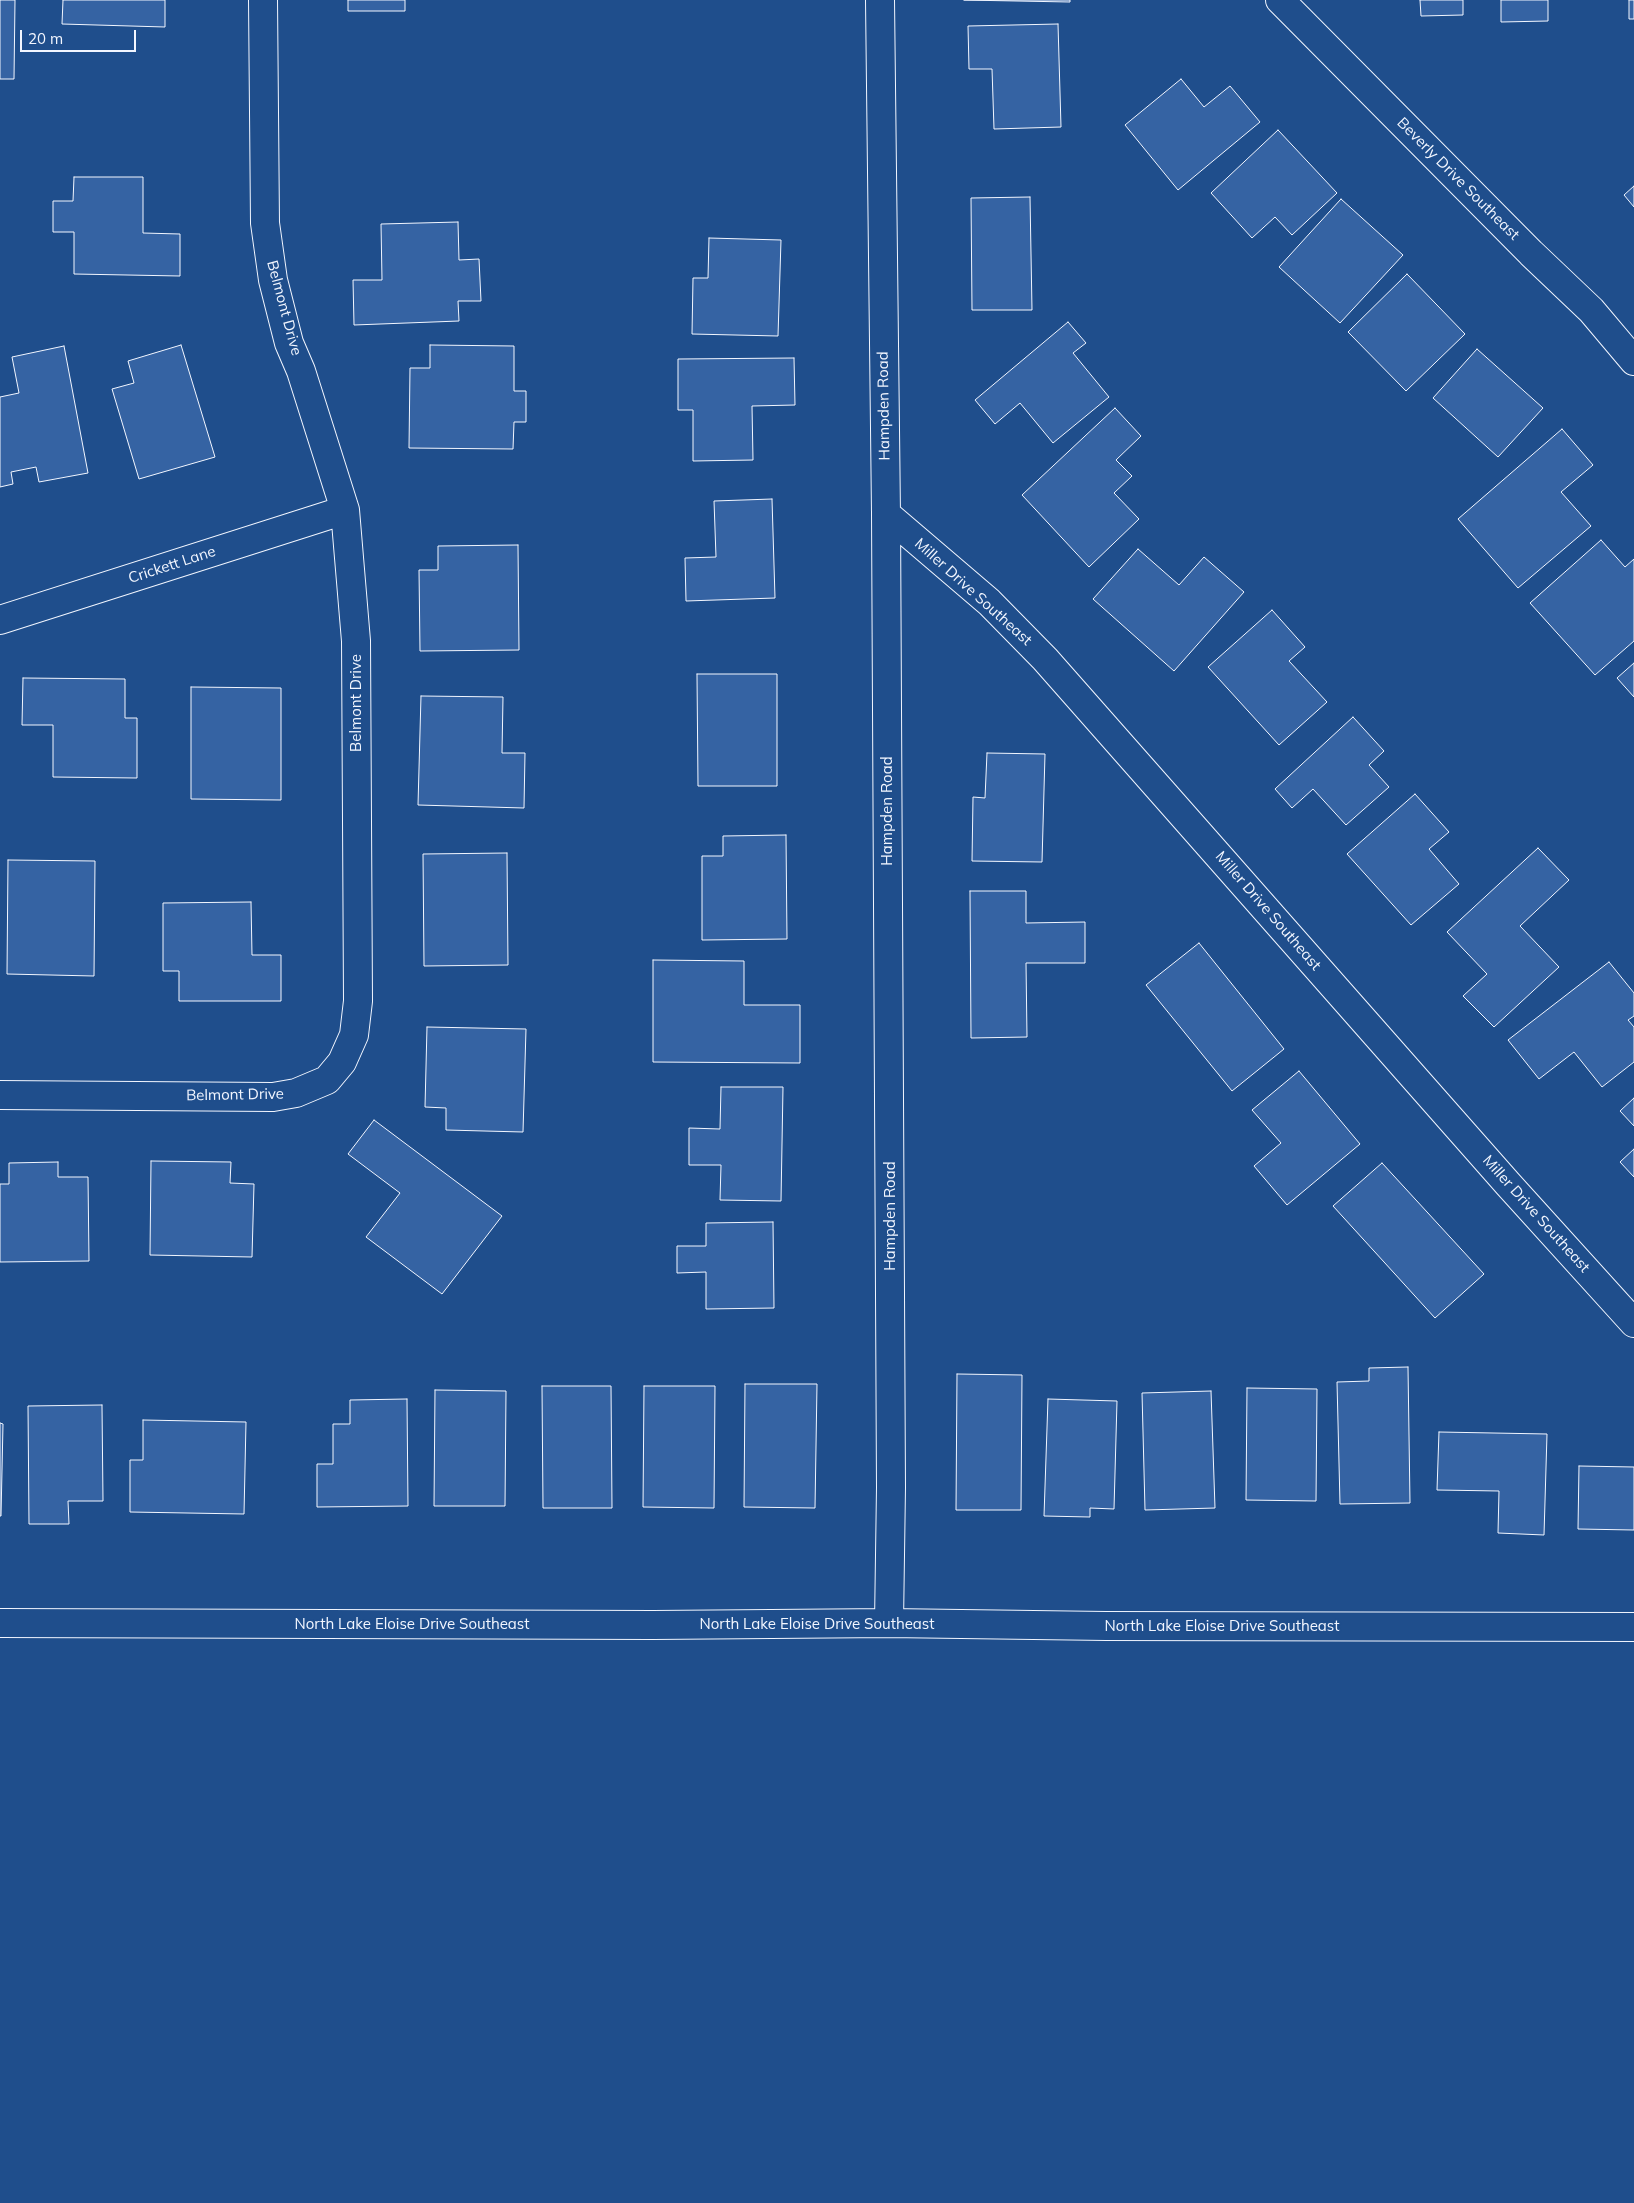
<!DOCTYPE html>
<style>
body{margin:0}
#map{position:relative;width:1634px;height:2203px;overflow:hidden;background:#1f4e8c;font-family:Mulish,sans-serif}
canvas{display:block}
.scale{position:absolute;left:20px;top:30px;width:116px;height:22px;box-sizing:border-box;border:2px solid #f2f6ff;border-top:0;padding-left:6px;font-size:15px;line-height:18px;white-space:nowrap;color:#f2f6ff;-webkit-text-stroke:4px #1f4e8c;paint-order:stroke}
</style>
<div id="map">
<canvas width="1634" height="2203"></canvas>
<div class="scale">20 m</div>
</div>
<script>
const context = document.querySelector('canvas').getContext('2d');
context.lineJoin = 'round';
function fillPath(path, color) {
  context.fillStyle = color;
  context.fill(path, 'evenodd');
}
function poly(rows) {
  const path = new Path2D();
  for (const r of rows) {
    path.moveTo(r[0], r[1]);
    for (let i = 2; i < r.length; i += 2) path.lineTo(r[i], r[i + 1]);
  }
  return path;
}
function stroke(path, color, width, dash) {
  context.strokeStyle = color;
  context.lineWidth = width;
  context.lineCap = dash ? 'butt' : 'round';
  context.setLineDash(dash || []);
  context.stroke(path);
}
function write(font, color, halo, rows, align = 'center') {
  context.font = font + ' Mulish,sans-serif';
  context.lineWidth = 4;
  context.setLineDash([]);
  context.textBaseline = 'middle';
  context.strokeStyle = halo;
  context.fillStyle = color;
  for (const [text, x, y, turn = 0] of rows) {
    context.save();
    context.translate(x, y);
    context.rotate((+turn || 0) * Math.PI / 180);
    context.textAlign = isNaN(turn) ? turn : align;
    if (halo) context.strokeText(text, 0, 0);
    context.fillText(text, 0, 0);
    context.restore();
  }
}
const building = poly([
 [0,0,15,0,14,79,0,79,0,0],
 [63,0,165,0,165,27,62,24,63,0],
 [348,0,405,0,405,11,348,11,348,0],
 [964,0,1070,0,1070,2,964,0],
 [1420,0,1463,0,1463,15,1421,16,1420,0],
 [1501,0,1548,0,1548,21,1501,22,1501,0],
 [1629,0,1634,0,1634,19,1629,19,1629,0],
 [1058,24,1061,127,994,129,992,69,969,69,968,26,1058,24],
 [1181,79,1204,107,1230,86,1260,122,1178,190,1125,125,1181,79],
 [1278,130,1337,193,1292,235,1275,217,1252,238,1211,193,1278,130],
 [74,177,143,177,143,233,180,234,180,276,74,274,74,232,53,232,53,201,73,201,74,177],
 [1634,186,1634,207,1624,195,1634,186],
 [1030,197,1032,310,972,310,971,198,1030,197],
 [1341,199,1403,255,1340,323,1279,267,1341,199],
 [458,222,459,260,479,259,481,301,458,301,459,321,354,325,353,280,382,280,381,224,458,222],
 [709,238,781,240,778,336,692,334,693,278,708,278,709,238],
 [1407,274,1465,334,1406,391,1348,332,1407,274],
 [1068,322,1086,343,1073,353,1109,397,1053,443,1020,403,995,424,975,400,1068,322],
 [181,345,215,457,139,479,112,389,134,383,128,361,181,345],
 [430,345,514,346,514,391,526,391,526,422,514,422,513,449,409,448,410,368,430,368,430,345],
 [64,346,88,473,39,482,36,467,11,472,13,484,0,487,0,397,19,393,12,357,64,346],
 [1477,349,1543,408,1498,457,1433,398,1477,349],
 [794,358,795,405,752,406,753,460,693,461,693,410,678,410,678,359,794,358],
 [1115,408,1141,436,1116,460,1132,476,1114,493,1139,519,1089,567,1022,495,1115,408],
 [1562,429,1593,465,1561,492,1591,526,1518,588,1458,519,1562,429],
 [772,499,775,598,686,601,685,558,716,557,714,501,772,499],
 [1601,540,1625,567,1634,559,1634,641,1595,675,1530,603,1601,540],
 [518,545,519,650,420,651,419,570,438,570,438,546,518,545],
 [1138,549,1179,585,1204,557,1244,592,1174,671,1093,599,1138,549],
 [1272,610,1305,647,1289,661,1327,702,1279,745,1208,667,1272,610],
 [1634,663,1634,697,1617,678,1634,663],
 [697,674,777,674,777,786,698,786,697,674],
 [23,678,125,679,125,718,137,718,137,778,53,777,53,725,22,725,23,678],
 [191,687,281,688,281,800,191,799,191,687],
 [421,696,503,697,502,753,525,753,524,808,418,805,421,696],
 [1353,717,1384,751,1369,765,1389,787,1346,825,1313,789,1292,808,1275,789,1353,717],
 [987,753,1045,754,1042,862,972,861,973,797,985,798,987,753],
 [1415,794,1449,832,1429,849,1459,884,1411,925,1347,854,1415,794],
 [786,835,787,939,702,940,702,856,723,856,723,836,786,835],
 [1538,848,1569,880,1520,926,1559,967,1494,1027,1463,996,1487,974,1447,932,1538,848],
 [507,853,508,965,424,966,423,854,507,853],
 [8,860,95,861,94,976,7,974,8,860],
 [970,891,1026,891,1026,923,1085,922,1085,963,1026,963,1027,1037,971,1038,970,891],
 [251,902,252,955,281,955,281,1001,179,1001,179,971,163,971,163,903,251,902],
 [1199,943,1284,1049,1232,1091,1146,985,1199,943],
 [653,960,744,961,744,1005,800,1005,800,1063,653,1062,653,960],
 [1609,962,1634,993,1634,1016,1628,1020,1634,1027,1634,1062,1602,1087,1574,1052,1539,1079,1508,1040,1609,962],
 [427,1027,526,1029,523,1132,446,1130,446,1108,425,1107,427,1027],
 [1299,1071,1360,1144,1287,1205,1254,1166,1281,1143,1252,1110,1299,1071],
 [721,1087,783,1087,781,1201,720,1200,721,1165,689,1165,689,1128,720,1129,721,1087],
 [1634,1098,1634,1126,1620,1111,1634,1098],
 [374,1120,502,1216,442,1294,366,1237,400,1193,348,1154,374,1120],
 [1634,1149,1634,1177,1620,1162,1634,1149],
 [151,1161,231,1162,230,1183,254,1184,252,1257,150,1255,151,1161],
 [58,1162,58,1177,88,1177,89,1261,0,1262,0,1184,9,1184,9,1163,58,1162],
 [1382,1163,1484,1274,1435,1318,1333,1206,1382,1163],
 [773,1222,774,1308,706,1309,706,1272,677,1273,677,1246,706,1246,706,1223,773,1222],
 [1408,1367,1410,1503,1340,1504,1337,1382,1369,1381,1369,1368,1408,1367],
 [957,1374,1022,1375,1021,1510,956,1510,957,1374],
 [745,1384,817,1384,815,1508,744,1507,745,1384],
 [542,1386,611,1386,612,1508,543,1508,542,1386],
 [644,1386,715,1386,714,1508,643,1507,644,1386],
 [1247,1388,1317,1389,1316,1501,1246,1500,1247,1388],
 [435,1390,506,1391,505,1506,434,1506,435,1390],
 [1211,1391,1215,1508,1145,1510,1142,1393,1211,1391],
 [407,1399,408,1506,317,1507,317,1464,333,1464,333,1424,350,1424,350,1400,407,1399],
 [1048,1399,1117,1401,1114,1509,1090,1508,1090,1517,1044,1516,1048,1399],
 [102,1405,103,1501,68,1501,69,1524,29,1524,28,1406,102,1405],
 [143,1420,246,1422,244,1514,130,1512,130,1460,143,1460,143,1420],
 [0,1423,3,1424,1,1516,0,1516,0,1423],
 [1439,1432,1547,1434,1544,1535,1498,1533,1499,1491,1437,1490,1439,1432],
 [1579,1466,1634,1467,1634,1530,1578,1529,1579,1466]
]);
fillPath(building, '#3563a3');
stroke(building, '#f2f6ff', 1);
const minor = poly([
 [880,0,886,514,891,1487,889,1623],
 [1280,0,1531,253,1591,310,1634,361],
 [886,514,989,602,1045,659,1508,1184,1634,1323],
 [0,620,345,510],
 [0,1095,273,1097,296,1093,327,1080,342,1062,354,1035,358,1001,356,641,345,510,301,371,289,343,273,280,265,223,263,0],
 [0,1623,653,1625,889,1623,1106,1626,1634,1627]
]);
stroke(minor, '#f2f6ff', 30);
stroke(minor, '#1f4e8c', 28);
write('15px', '#f2f6ff', '#1f4e8c', [
 ["Beverly Drive Southeast",1458,179,45],
 ["Belmont Drive",284,308,75],
 ["Hampden Road",884,406,-91],
 ["Crickett Lane",172,565,-18],
 ["Miller Drive Southeast",973,592,42],
 ["Belmont Drive",356,703,-90],
 ["Hampden Road",887,811,-90],
 ["Miller Drive Southeast",1268,911,49],
 ["Belmont Drive",235,1095,-1],
 ["Miller Drive Southeast",1536,1214,48],
 ["Hampden Road",890,1216,-90],
 ["North Lake Eloise Drive Southeast",412,1624],
 ["North Lake Eloise Drive Southeast",817,1624],
 ["North Lake Eloise Drive Southeast",1222,1626]
]);
</script>
